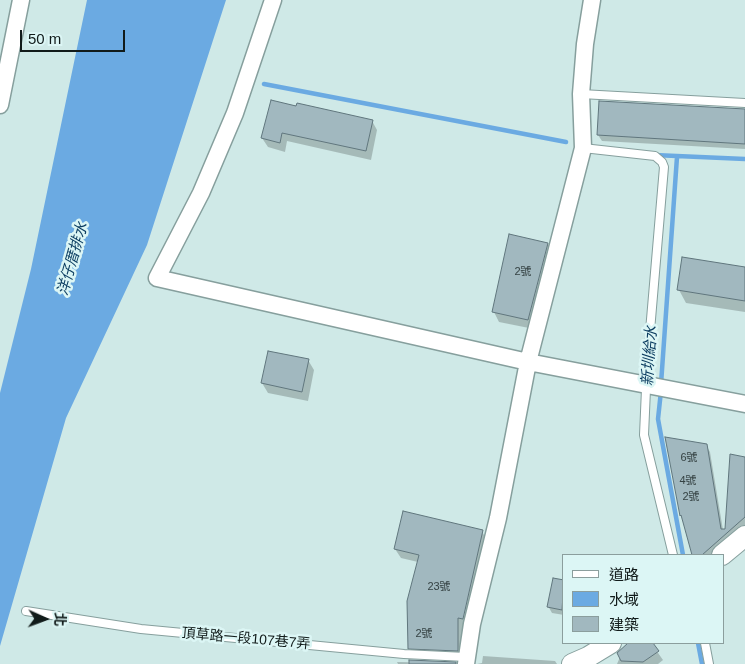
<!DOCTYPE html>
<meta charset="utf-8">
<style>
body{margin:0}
#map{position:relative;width:745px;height:664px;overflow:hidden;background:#cfe9e7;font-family:Arial,"Noto Sans TC",sans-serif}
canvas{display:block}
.legend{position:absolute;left:562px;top:554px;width:162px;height:90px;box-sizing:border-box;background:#dcf6f5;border:1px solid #8b9e9d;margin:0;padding:6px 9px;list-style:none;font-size:15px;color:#111b1a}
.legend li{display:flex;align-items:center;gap:10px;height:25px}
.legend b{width:25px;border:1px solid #8b9e9d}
.north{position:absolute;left:20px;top:594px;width:50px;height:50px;-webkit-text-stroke:4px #dcf6f5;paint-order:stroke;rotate:92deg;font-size:14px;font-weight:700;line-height:20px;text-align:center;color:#111b1a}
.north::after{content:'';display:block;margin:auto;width:18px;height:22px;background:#111b1a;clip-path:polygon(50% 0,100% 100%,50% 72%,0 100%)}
.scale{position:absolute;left:20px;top:30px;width:105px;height:22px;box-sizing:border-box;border:2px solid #111b1a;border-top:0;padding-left:6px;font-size:15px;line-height:18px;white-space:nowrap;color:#111b1a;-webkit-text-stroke:4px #dcf6f5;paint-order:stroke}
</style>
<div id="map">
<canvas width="745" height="664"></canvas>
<ul class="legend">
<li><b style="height:6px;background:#fff"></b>道路</li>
<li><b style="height:14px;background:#6baae2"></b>水域</li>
<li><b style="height:14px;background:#a1b8bf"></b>建築</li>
</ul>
<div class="north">北</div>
<div class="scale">50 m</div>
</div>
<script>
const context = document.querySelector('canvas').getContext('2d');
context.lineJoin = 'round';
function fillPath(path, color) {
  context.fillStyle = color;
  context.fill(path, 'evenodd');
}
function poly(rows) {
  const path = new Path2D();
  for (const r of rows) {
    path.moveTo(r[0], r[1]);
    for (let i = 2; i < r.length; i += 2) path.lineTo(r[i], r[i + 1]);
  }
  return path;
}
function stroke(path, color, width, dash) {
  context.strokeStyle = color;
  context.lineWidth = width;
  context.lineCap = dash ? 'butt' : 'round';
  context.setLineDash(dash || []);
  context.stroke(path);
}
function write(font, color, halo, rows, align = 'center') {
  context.font = font + ' Arial,"Noto Sans TC",sans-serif';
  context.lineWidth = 5;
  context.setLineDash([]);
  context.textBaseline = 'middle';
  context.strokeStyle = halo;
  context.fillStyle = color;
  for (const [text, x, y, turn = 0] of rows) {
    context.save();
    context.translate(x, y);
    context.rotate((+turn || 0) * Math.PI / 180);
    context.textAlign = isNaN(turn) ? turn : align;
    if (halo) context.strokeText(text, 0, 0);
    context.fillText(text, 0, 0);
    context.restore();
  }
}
fillPath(poly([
 [87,0,226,0,147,245,66,418,0,646,0,393,31,269]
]), '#6baae2');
fillPath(poly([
 [272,101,372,121,377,130,371,160,287,141,285,152,268,147,262,138],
 [745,110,745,149,602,141,598,135],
 [548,244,553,253,534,329,499,322,494,312],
 [745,268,745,312,686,303,679,290],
 [308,360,314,370,308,401,268,393,262,383],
 [666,439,706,445,710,452,723,530,726,530,745,458,745,526,712,555,693,555,684,521,681,516],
 [482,532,488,541,468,628,463,627,463,660,415,658,410,648,418,562,401,558,395,549],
 [564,581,564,615,552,613,548,606],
 [630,643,651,643,663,660,658,664,617,664,620,657,618,654],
 [483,656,555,661,557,664,477,664,482,663],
 [397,662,455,663,456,664,398,664]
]), '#0003');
stroke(poly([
 [264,84,566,142],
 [654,155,745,159],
 [661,384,677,157],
 [661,391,658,419,683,555],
 [698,643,702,664]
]), '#6baae2', 4.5);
const building = poly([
 [271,100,296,106,297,103,373,120,366,151,282,133,280,143,261,138,271,100],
 [599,101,745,109,745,144,597,135,599,101],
 [509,234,548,243,528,320,492,312,509,234],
 [682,257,745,267,745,301,677,290,682,257],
 [268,351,309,359,302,392,261,383,268,351],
 [665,437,707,444,721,529,725,529,730,454,745,457,745,517,702,555,692,555,681,515,680,516,665,437],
 [403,511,483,530,463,619,458,618,458,651,408,649,407,601,419,555,394,549,403,511],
 [553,578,564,580,562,610,547,607,553,578],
 [628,643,653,643,659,651,643,662,621,661,617,653,628,643],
 [409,660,456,662,456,664,409,664,409,660]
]);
fillPath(building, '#a1b8bf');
stroke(building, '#60767d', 1);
const service = poly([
 [581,94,745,103],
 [583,148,655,156,662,162,664,167,647,366,644,435,673,555],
 [26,611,141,629,404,654,466,657],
 [705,643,709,664]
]);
const minor = poly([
 [273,0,235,113,201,193,157,278,528,362,745,404],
 [0,105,21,0],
 [466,664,472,624,498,518,528,362,583,148,581,94,585,44,592,0]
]);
const tertiary = poly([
 [722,555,745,536],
 [572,664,588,657,611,643]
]);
stroke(service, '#869f9d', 10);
stroke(minor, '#869f9d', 19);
stroke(tertiary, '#869f9d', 22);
stroke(service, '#fff', 8);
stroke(minor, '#fff', 16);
stroke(tertiary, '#fff', 20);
write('11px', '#354243', null, [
 ["2號",523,272],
 ["6號",689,458],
 ["4號",688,481],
 ["2號",691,497],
 ["23號",439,587],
 ["2號",424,634]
]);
write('14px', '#111b1a', '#dcf6f5', [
 ["頂草路一段107巷7弄",246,639,5]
]);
write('italic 15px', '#0a3b5f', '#dcf6f5', [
 ["洋仔厝排水",73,259,-74],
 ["新圳給水",650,356,-86]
]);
</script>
